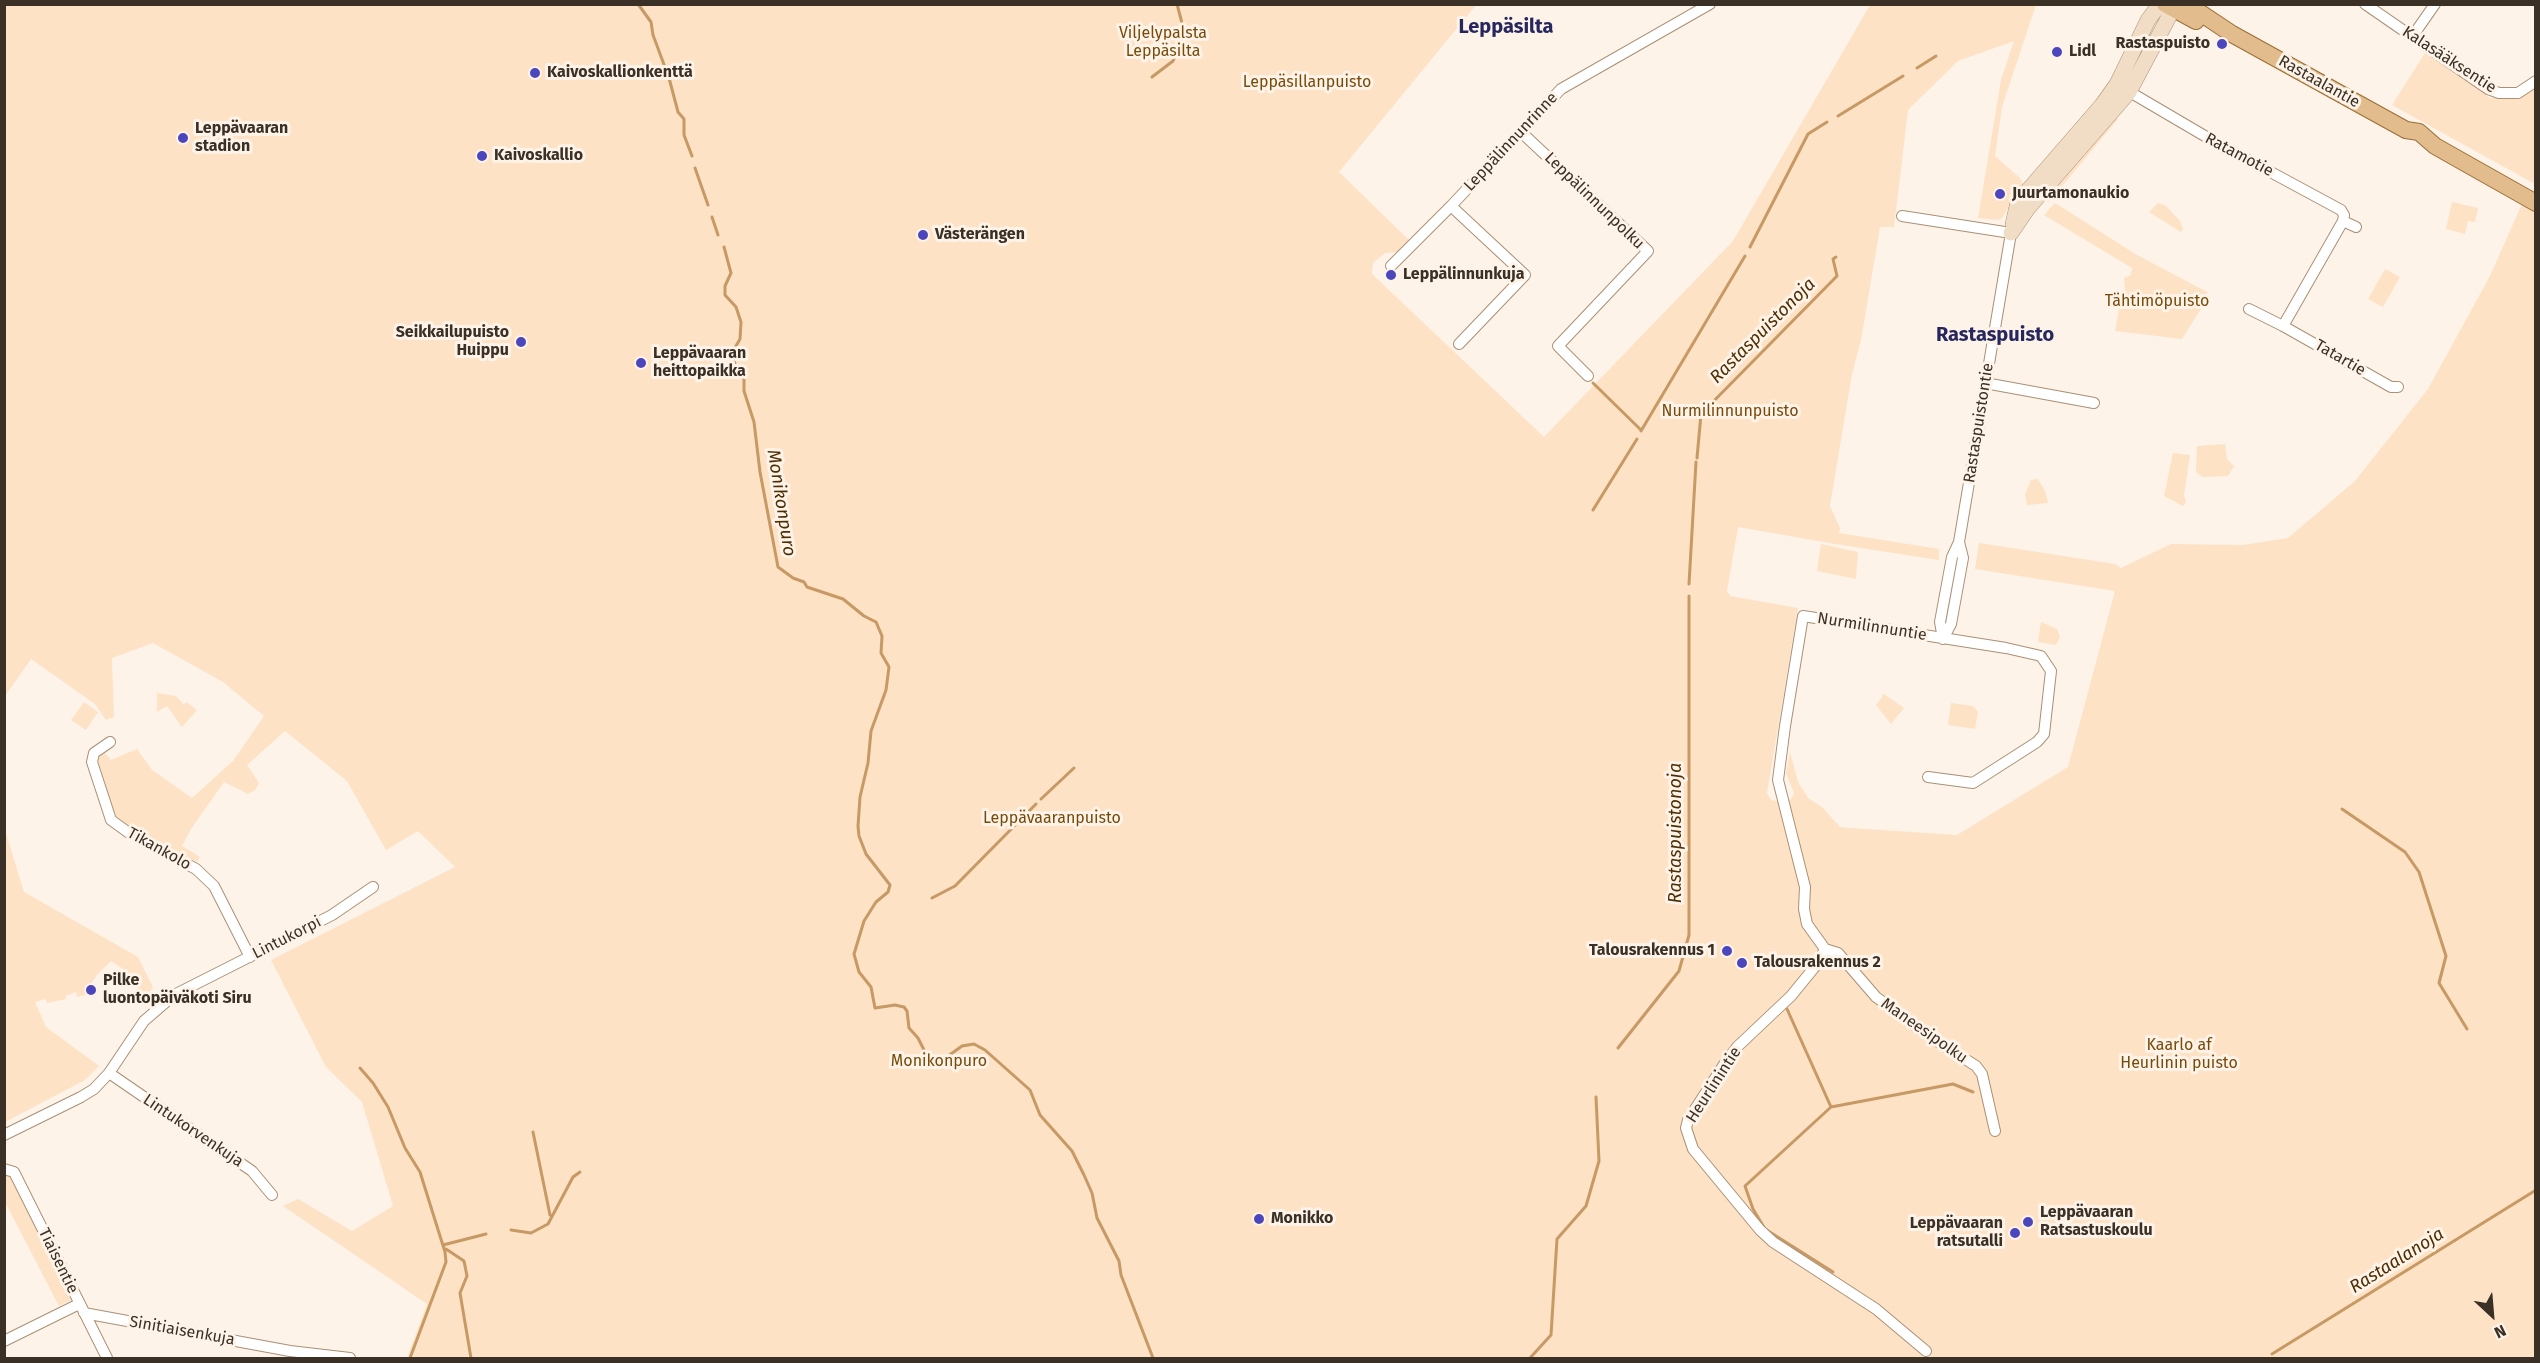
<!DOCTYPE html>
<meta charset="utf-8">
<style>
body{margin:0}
#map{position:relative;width:2540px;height:1363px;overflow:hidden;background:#fef3e8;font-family:"Fira Sans",sans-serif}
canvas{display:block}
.frame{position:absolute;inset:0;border:6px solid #3b3025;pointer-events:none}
.north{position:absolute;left:2462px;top:1285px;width:60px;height:60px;-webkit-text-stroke:4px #fef3e8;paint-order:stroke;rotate:154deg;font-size:16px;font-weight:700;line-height:24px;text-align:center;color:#3b3025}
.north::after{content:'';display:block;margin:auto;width:21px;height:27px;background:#3b3025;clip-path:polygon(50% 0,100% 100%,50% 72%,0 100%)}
</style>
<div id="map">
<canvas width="2540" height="1363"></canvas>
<div class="frame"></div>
<div class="north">N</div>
</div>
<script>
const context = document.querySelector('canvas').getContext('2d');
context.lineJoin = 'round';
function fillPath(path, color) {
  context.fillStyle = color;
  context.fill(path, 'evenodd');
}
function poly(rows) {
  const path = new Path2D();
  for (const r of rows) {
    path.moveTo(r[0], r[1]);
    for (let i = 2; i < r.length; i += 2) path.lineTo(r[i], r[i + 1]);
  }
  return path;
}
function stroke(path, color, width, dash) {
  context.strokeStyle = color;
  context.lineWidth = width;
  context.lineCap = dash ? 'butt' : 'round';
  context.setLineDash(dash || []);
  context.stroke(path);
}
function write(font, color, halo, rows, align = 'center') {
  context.font = font + ' "Fira Sans",sans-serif';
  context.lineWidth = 6;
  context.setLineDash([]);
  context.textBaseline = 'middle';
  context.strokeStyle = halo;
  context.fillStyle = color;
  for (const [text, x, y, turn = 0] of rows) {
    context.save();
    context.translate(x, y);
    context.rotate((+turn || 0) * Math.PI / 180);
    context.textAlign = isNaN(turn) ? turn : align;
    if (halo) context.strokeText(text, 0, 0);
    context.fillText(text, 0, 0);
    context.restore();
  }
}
fillPath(poly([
 [4,5,1476,5,1339,172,1410,241,1398,252,1385,253,1373,263,1372,274,1544,437,1733,241,1870,5,2036,5,2002,107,1995,156,2021,179,2023,184,2002,218,1998,220,1978,218,2001,80,2014,41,1958,61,1908,110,1894,227,1880,227,1861,340,1852,374,1830,506,1840,528,1839,533,1939,549,1939,560,1835,544,1738,527,1727,591,1730,596,1798,608,1767,793,1771,800,1780,802,1791,799,1794,793,1786,773,1790,752,1798,782,1808,798,1822,807,1840,827,1850,828,1957,835,2068,767,2115,591,1975,569,1979,543,2115,564,2121,568,2171,544,2243,545,2288,538,2355,481,2428,389,2490,276,2525,197,2536,203,2535,1358,407,1358,427,1304,283,1206,298,1199,352,1231,393,1206,362,1102,326,1067,271,960,455,867,418,831,386,850,347,781,285,731,247,765,259,783,255,790,248,794,224,782,191,829,182,846,200,857,197,862,120,822,111,809,98,760,99,755,104,752,111,760,137,749,152,770,192,798,233,761,264,716,223,682,153,643,112,658,114,717,106,720,95,704,31,659,5,696],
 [2425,53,2490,98,2515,99,2535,89,2535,184,2392,105],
 [2114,115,2118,119,2049,202,2044,200],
 [2452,202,2478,208,2475,222,2468,221,2465,234,2446,229],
 [2055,203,2137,255,2207,292,2207,299,2182,339,2115,331,2122,293,2125,290,2124,278,2131,275,2132,268,2044,215],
 [2158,203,2166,206,2180,221,2183,229,2181,232,2149,212],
 [2385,269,2400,277,2383,307,2368,299],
 [2225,444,2227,459,2234,466,2228,476,2202,477,2196,472,2197,446],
 [2173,453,2190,455,2184,495,2186,502,2183,506,2164,496],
 [2038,479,2045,491,2048,503,2027,505,2025,494,2031,480],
 [1821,544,1858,552,1856,579,1817,571],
 [2041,622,2057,629,2060,637,2056,645,2038,642],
 [157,693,176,696,184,705,186,702,197,710,182,727,167,706,157,712],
 [1884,694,1904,708,1891,724,1876,705],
 [84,702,98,712,86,730,71,720],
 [1951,703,1973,706,1978,712,1975,729,1948,725],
 [5,830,24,892,138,957,153,987,148,995,146,993,137,988,141,981,111,961,97,975,89,987,89,994,77,997,76,992,65,996,66,999,47,1003,46,999,35,1002,46,1027,99,1066,85,1080,5,1122],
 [5,1173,14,1177,71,1300,59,1306,5,1202]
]), '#fde2c5');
stroke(poly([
 [638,4,651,22,653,35,669,78,678,112,684,119,684,135,692,156],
 [1917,68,1936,56],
 [1152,77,1173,61,1181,43,1183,27,1177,4],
 [1838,116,1903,76],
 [695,168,708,205],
 [712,217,718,235],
 [724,247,731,273,725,286,725,295,736,307,741,322,740,339,732,353,736,368,744,379,744,391,754,422,760,472,778,567,793,578,804,582,807,587,843,599,864,616,876,622,882,636,881,653,889,667,886,690,871,731,868,763,860,797,858,826,859,836,866,854,890,885,888,892,876,902,864,921,854,954,859,972,871,987,875,1008,895,1005,904,1007,907,1011,909,1028,918,1038,926,1054,931,1058,944,1059,962,1046,974,1044,985,1050,1030,1090,1040,1115,1072,1151,1084,1175,1092,1193,1097,1218,1119,1261,1121,1275,1153,1358],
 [1750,247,1808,134,1827,122],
 [1593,383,1641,430],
 [1641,431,1745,256],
 [1697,458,1701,414,1837,276,1833,259,1836,257],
 [1593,510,1637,439],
 [1689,584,1696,462],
 [1041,799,1074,768],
 [2342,809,2405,852,2419,872,2446,956,2439,983,2467,1029],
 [932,898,955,886,1036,804],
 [1787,1009,1831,1107],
 [1618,1048,1679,971,1689,935,1689,596],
 [360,1068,373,1083,388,1107,405,1148,420,1172,445,1252,446,1262,410,1358],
 [533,1132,550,1215],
 [511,1230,531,1233,548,1224,573,1177,580,1172],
 [443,1245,486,1234],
 [446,1249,464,1261,467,1276,460,1293,471,1358],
 [1833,1272,1765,1229,1753,1209,1745,1186,1831,1107,1953,1084,1973,1092],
 [2272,1354,2536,1190],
 [1530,1358,1551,1335,1557,1239,1586,1206,1599,1161,1596,1097]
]), '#c79965', 3);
const street = poly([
 [2365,4,2488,89,2499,93,2518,93,2536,81],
 [2412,37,2435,4],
 [2123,88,2215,142,2341,210,2344,215,2343,221,2356,227],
 [1521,132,1648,251,1558,346,1588,376],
 [1451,206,1525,275,1459,344],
 [1902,216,2011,233,1959,542,1952,557,1940,622,1943,639],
 [2343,221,2283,326,2391,387,2398,387],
 [1391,266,1451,206,1561,89,1710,4],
 [2249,309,2283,326],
 [1985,383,2094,403],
 [1943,639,1951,624,1963,558,1959,542],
 [110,742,94,753,92,762,111,820,129,833,196,869,214,886,250,957],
 [1825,949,1838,953,1876,997,1932,1038,1976,1066,1982,1074,1995,1131],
 [109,1073,252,1171,272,1195],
 [4,1135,81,1097,94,1089,109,1073,144,1021,174,995,332,915,373,887],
 [4,1169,14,1172,107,1358],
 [84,1313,290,1351,350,1358],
 [4,1341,79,1304],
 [1926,1351,1876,1309,1773,1242,1760,1230,1693,1149,1686,1128,1688,1120,1725,1063,1737,1047,1791,996,1818,963,1825,949,1807,924,1804,909,1805,887,1778,780,1785,726,1803,616,2006,648,2041,656,2051,671,2044,734,2037,742,1973,783,1928,777]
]);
const secondary = poly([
 [2013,224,2018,202,2102,105,2117,84,2148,20,2160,4],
 [2011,233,2028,208,2129,92,2173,9,2172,4]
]);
const primary = poly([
 [2165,4,2196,21],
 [2187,4,2232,34,2406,130,2419,132,2435,146,2536,203]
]);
stroke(street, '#aa9075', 12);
stroke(secondary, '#aa9075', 16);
stroke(primary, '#9b6e36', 18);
stroke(street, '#fff', 10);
stroke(secondary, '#f1ddc5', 15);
stroke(primary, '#e2bc8c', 16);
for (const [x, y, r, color] of [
 [2222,44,6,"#4c46bd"],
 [2057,52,6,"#4c46bd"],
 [535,73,6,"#4c46bd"],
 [183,138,6,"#4c46bd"],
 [482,156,6,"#4c46bd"],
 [2000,194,6,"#4c46bd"],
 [923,235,6,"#4c46bd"],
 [1391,275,6,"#4c46bd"],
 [521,342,6,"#4c46bd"],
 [641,363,6,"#4c46bd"],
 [1727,951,6,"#4c46bd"],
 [1742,963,6,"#4c46bd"],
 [91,990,6,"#4c46bd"],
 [1259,1219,6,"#4c46bd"],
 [2028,1222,6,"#4c46bd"],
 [2015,1233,6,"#4c46bd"]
]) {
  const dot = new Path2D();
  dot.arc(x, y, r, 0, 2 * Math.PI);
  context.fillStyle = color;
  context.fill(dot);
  stroke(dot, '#fef3e8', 2);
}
write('16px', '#774a09', '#fef3e8', [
 ["Viljelypalsta",1163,34],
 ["Leppäsilta",1163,52],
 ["Leppäsillanpuisto",1307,83],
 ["Tähtimöpuisto",2157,302],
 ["Nurmilinnunpuisto",1730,412],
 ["Leppävaaranpuisto",1052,819],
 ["Kaarlo af",2179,1046],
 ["Heurlinin puisto",2179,1064],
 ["Monikonpuro",939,1062]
]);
write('bold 16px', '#3b3025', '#fef3e8', [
 ["Rastaspuisto",2210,44,"right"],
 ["Lidl",2069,52],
 ["Kaivoskallionkenttä",547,73],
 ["Leppävaaran",195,129],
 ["stadion",195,147],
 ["Kaivoskallio",494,156],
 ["Juurtamonaukio",2012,194],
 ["Västerängen",935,235],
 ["Leppälinnunkuja",1403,275],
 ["Seikkailupuisto",509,333,"right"],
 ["Huippu",509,351,"right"],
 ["Leppävaaran",653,354],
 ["heittopaikka",653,372],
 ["Talousrakennus 1",1715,951,"right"],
 ["Talousrakennus 2",1754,963],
 ["Pilke",103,981],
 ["luontopäiväkoti Siru",103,999],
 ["Leppävaaran",2040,1213],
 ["Ratsastuskoulu",2040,1231],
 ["Monikko",1271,1219],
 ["Leppävaaran",2003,1224,"right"],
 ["ratsutalli",2003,1242,"right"]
], 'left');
write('16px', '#3b3025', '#fef3e8', [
 ["Kalasääksentie",2449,60,33],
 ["Rastaalantie",2319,82,29],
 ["Leppälinnunrinne",1511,142,-47],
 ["Ratamotie",2239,155,28],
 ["Leppälinnunpolku",1594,201,44],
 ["Tatartie",2340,358,30],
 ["Rastaspuistontie",1979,423,-81],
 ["Nurmilinnuntie",1872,627,9],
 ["Tikankolo",159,849,29],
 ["Lintukorpi",287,938,-27],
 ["Maneesipolku",1924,1031,35],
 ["Heurlinintie",1714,1085,-57],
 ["Lintukorvenkuja",193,1131,34],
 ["Tiaisentie",58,1261,64],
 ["Sinitiaisenkuja",182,1331,10]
]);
write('italic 18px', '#4e2f03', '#fef3e8', [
 ["Rastaspuistonoja",1763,331,-45],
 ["Monikonpuro",781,503,81],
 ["Rastaspuistonoja",1676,833,-90],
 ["Rastaalanoja",2397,1261,-32]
]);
write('bold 20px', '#272760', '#fef3e8', [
 ["Leppäsilta",1506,27],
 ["Rastaspuisto",1995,335]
]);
</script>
